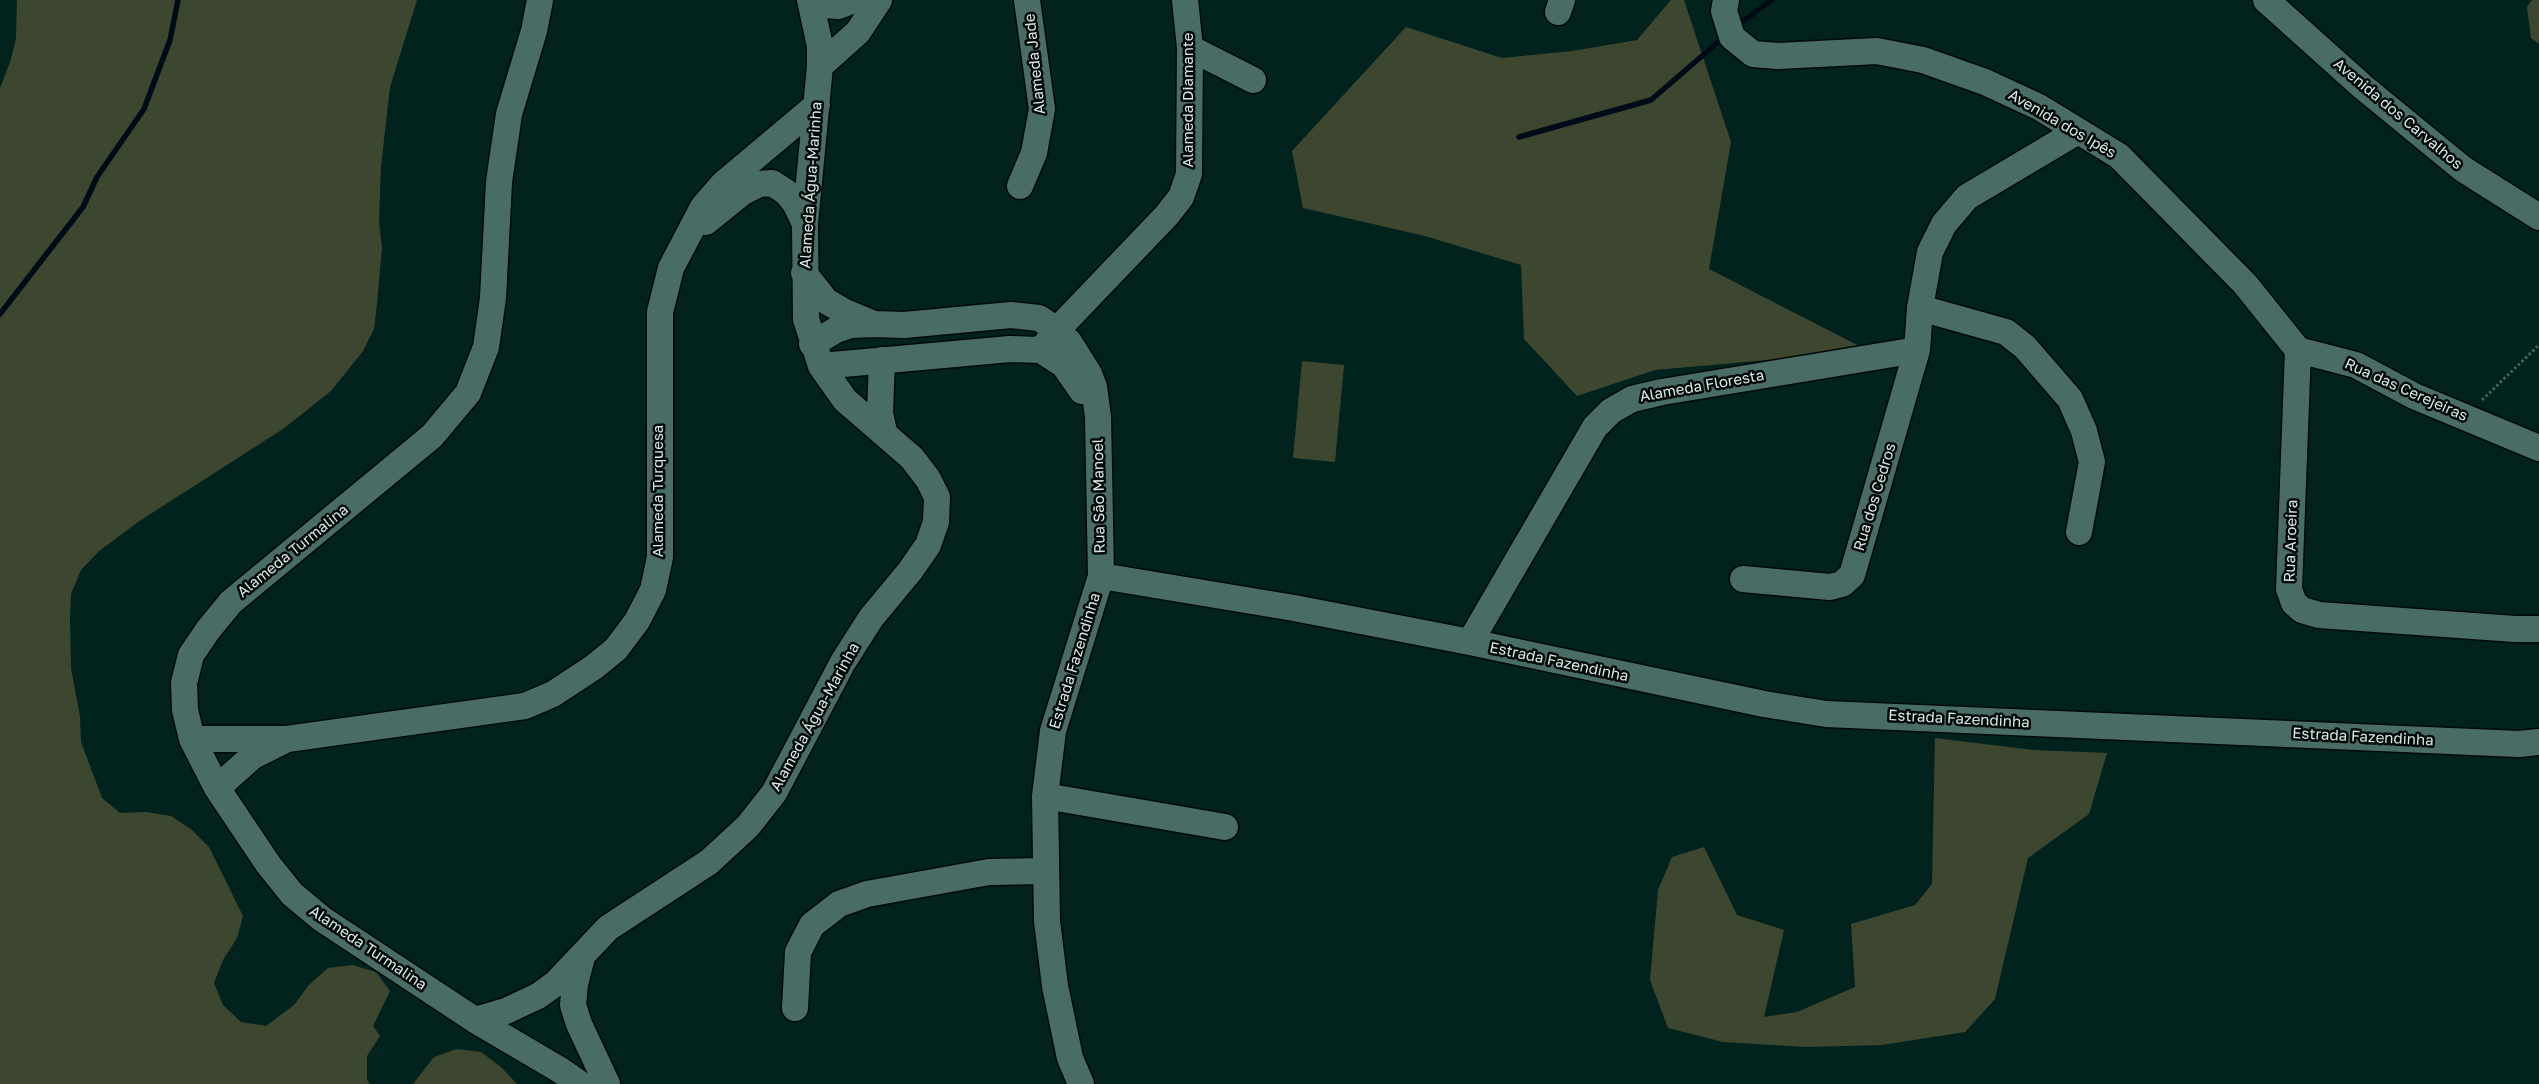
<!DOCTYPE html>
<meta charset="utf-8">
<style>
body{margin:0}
canvas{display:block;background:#01221d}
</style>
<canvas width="2539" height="1084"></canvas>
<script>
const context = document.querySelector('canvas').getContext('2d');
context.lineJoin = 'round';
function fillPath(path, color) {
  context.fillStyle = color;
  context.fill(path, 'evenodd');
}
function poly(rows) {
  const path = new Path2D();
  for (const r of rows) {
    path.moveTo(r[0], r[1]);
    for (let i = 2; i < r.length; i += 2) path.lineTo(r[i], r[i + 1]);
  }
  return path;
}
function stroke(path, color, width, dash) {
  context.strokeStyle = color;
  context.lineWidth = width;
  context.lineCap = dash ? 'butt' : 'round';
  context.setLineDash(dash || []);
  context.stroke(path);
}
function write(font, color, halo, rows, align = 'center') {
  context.font = font + ' "Golos Text",sans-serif';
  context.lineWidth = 5;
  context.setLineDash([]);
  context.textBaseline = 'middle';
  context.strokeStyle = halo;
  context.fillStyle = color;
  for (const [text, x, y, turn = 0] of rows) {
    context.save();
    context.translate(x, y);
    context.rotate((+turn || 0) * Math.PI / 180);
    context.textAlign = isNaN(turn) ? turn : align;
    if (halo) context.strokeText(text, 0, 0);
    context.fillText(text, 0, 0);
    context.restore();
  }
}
fillPath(poly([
 [17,0,417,0,390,87,381,166,379,221,382,248,377,304,374,329,363,351,331,391,283,429,138,522,99,551,81,570,71,594,70,618,71,669,80,716,81,742,102,798,120,813,146,812,171,816,192,830,209,847,243,916,237,938,223,960,214,983,223,1005,241,1022,266,1026,294,1005,309,985,328,968,352,965,376,972,390,991,373,1026,380,1036,367,1056,367,1080,370,1084,0,1084,0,88,10,62,16,39],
 [1671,0,1684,0,1731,142,1709,269,1869,351,1655,370,1577,396,1524,339,1521,265,1425,236,1303,208,1292,151,1406,27,1502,58,1572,51,1637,40],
 [2532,0,2539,0,2539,44,2531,38,2527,7],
 [1302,361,1344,365,1335,462,1293,458],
 [1935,738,2033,750,2107,753,2089,814,2028,858,1995,999,1965,1032,1882,1045,1806,1047,1723,1042,1668,1028,1650,980,1658,890,1672,857,1704,847,1737,915,1784,930,1764,1017,1797,1012,1855,987,1851,924,1915,905,1932,884],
 [457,1049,481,1052,501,1067,517,1084,413,1084,434,1057]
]), '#3d4730');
stroke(poly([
 [1737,26,1771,0],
 [1519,137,1651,100,1724,37],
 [0,314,83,207,97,177,144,109,170,40,178,0]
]), '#000b18', 5.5);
const minor = poly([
 [540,0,534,31,509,114,499,182,493,298,486,347,468,393,432,436,231,602,208,630,191,655,184,683,185,710,192,739,217,788,268,864,292,894,322,919,475,1020,560,1070,580,1084],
 [1726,0,1724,11,1732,37,1753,54,1778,56,1877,51,1923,60,1985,82,2039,107,2119,156,2245,284,2298,350],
 [2266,0,2363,87,2463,169,2539,217],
 [813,4,838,6,854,0],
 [1558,12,1562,0],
 [1190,48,1253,80],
 [820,66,858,32,879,0],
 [1020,186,1034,153,1042,109,1027,0],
 [706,222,743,192,759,184,772,183,786,192,795,203,805,224],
 [804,273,826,301,845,312,874,324,904,325,1011,315,1039,318,1057,330,1069,342,1089,374,1094,387,1098,417,1101,576,1053,731,1045,796,1047,921,1055,986,1070,1058,1081,1084],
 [1920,308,2006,332,2025,347,2070,399,2084,431,2092,462,2079,532],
 [812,344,836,330,851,325,874,324],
 [1041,350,1057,330,1167,215,1181,197,1189,174,1190,48,1185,0],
 [2298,350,2289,589,2294,603,2302,610,2319,615,2515,629,2539,629],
 [2298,350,2356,365,2414,396,2539,448],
 [882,360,880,413,884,432],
 [821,366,1010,349,1041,350,1064,365,1082,391],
 [1101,576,1294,608,1470,642,1764,704,1826,714,2519,744,2539,742],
 [1743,579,1830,587,1842,584,1852,575,1917,350,1920,308,1930,252,1944,224,1967,197,2078,131],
 [1470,642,1595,427,1611,411,1632,399,1662,392,1917,350],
 [192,739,287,739,525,706,553,694,594,667,616,649,637,621,653,590,660,557,660,312,671,268,703,207,723,184,817,105],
 [217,788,253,756,283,741],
 [1045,796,1225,827],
 [582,957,575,984,573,1005,579,1024,607,1084],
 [795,1008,798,952,812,925,839,904,867,894,989,872,1045,871],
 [475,1020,506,1011,538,996,556,983,608,928,709,862,748,826,774,793,843,662,871,618,910,571,928,545,936,522,937,497,928,479,912,458,845,400,821,366,806,319,805,224,820,66,820,46,810,0]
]);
stroke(minor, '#000a07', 29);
stroke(poly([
 [2482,400,2539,345]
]), '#46625e', 3, [2.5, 2.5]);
stroke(minor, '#4a6c66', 26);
write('15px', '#d7e9e6', '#010907', [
 ["Alameda Jade",1035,64,-96],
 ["Alameda Diamante",1188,100,-90],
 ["Avenida dos Carvalhos",2398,114,40],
 ["Avenida dos Ipês",2062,124,30],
 ["Alameda Água-Marinha",811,185,-86],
 ["Alameda Floresta",1702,386,-10],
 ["Rua das Cerejeiras",2406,390,24],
 ["Alameda Turquesa",658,491,-90],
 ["Rua São Manoel",1099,496,-91],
 ["Rua dos Cedros",1875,497,-73],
 ["Rua Aroeira",2291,541,-88],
 ["Alameda Turmalina",293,551,-39],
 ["Estrada Fazendinha",1075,661,-73],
 ["Estrada Fazendinha",1559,662,12],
 ["Alameda Água-Marinha",815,717,-61],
 ["Estrada Fazendinha",1959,719,3],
 ["Estrada Fazendinha",2363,737,3],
 ["Alameda Turmalina",368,948,34]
]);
</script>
